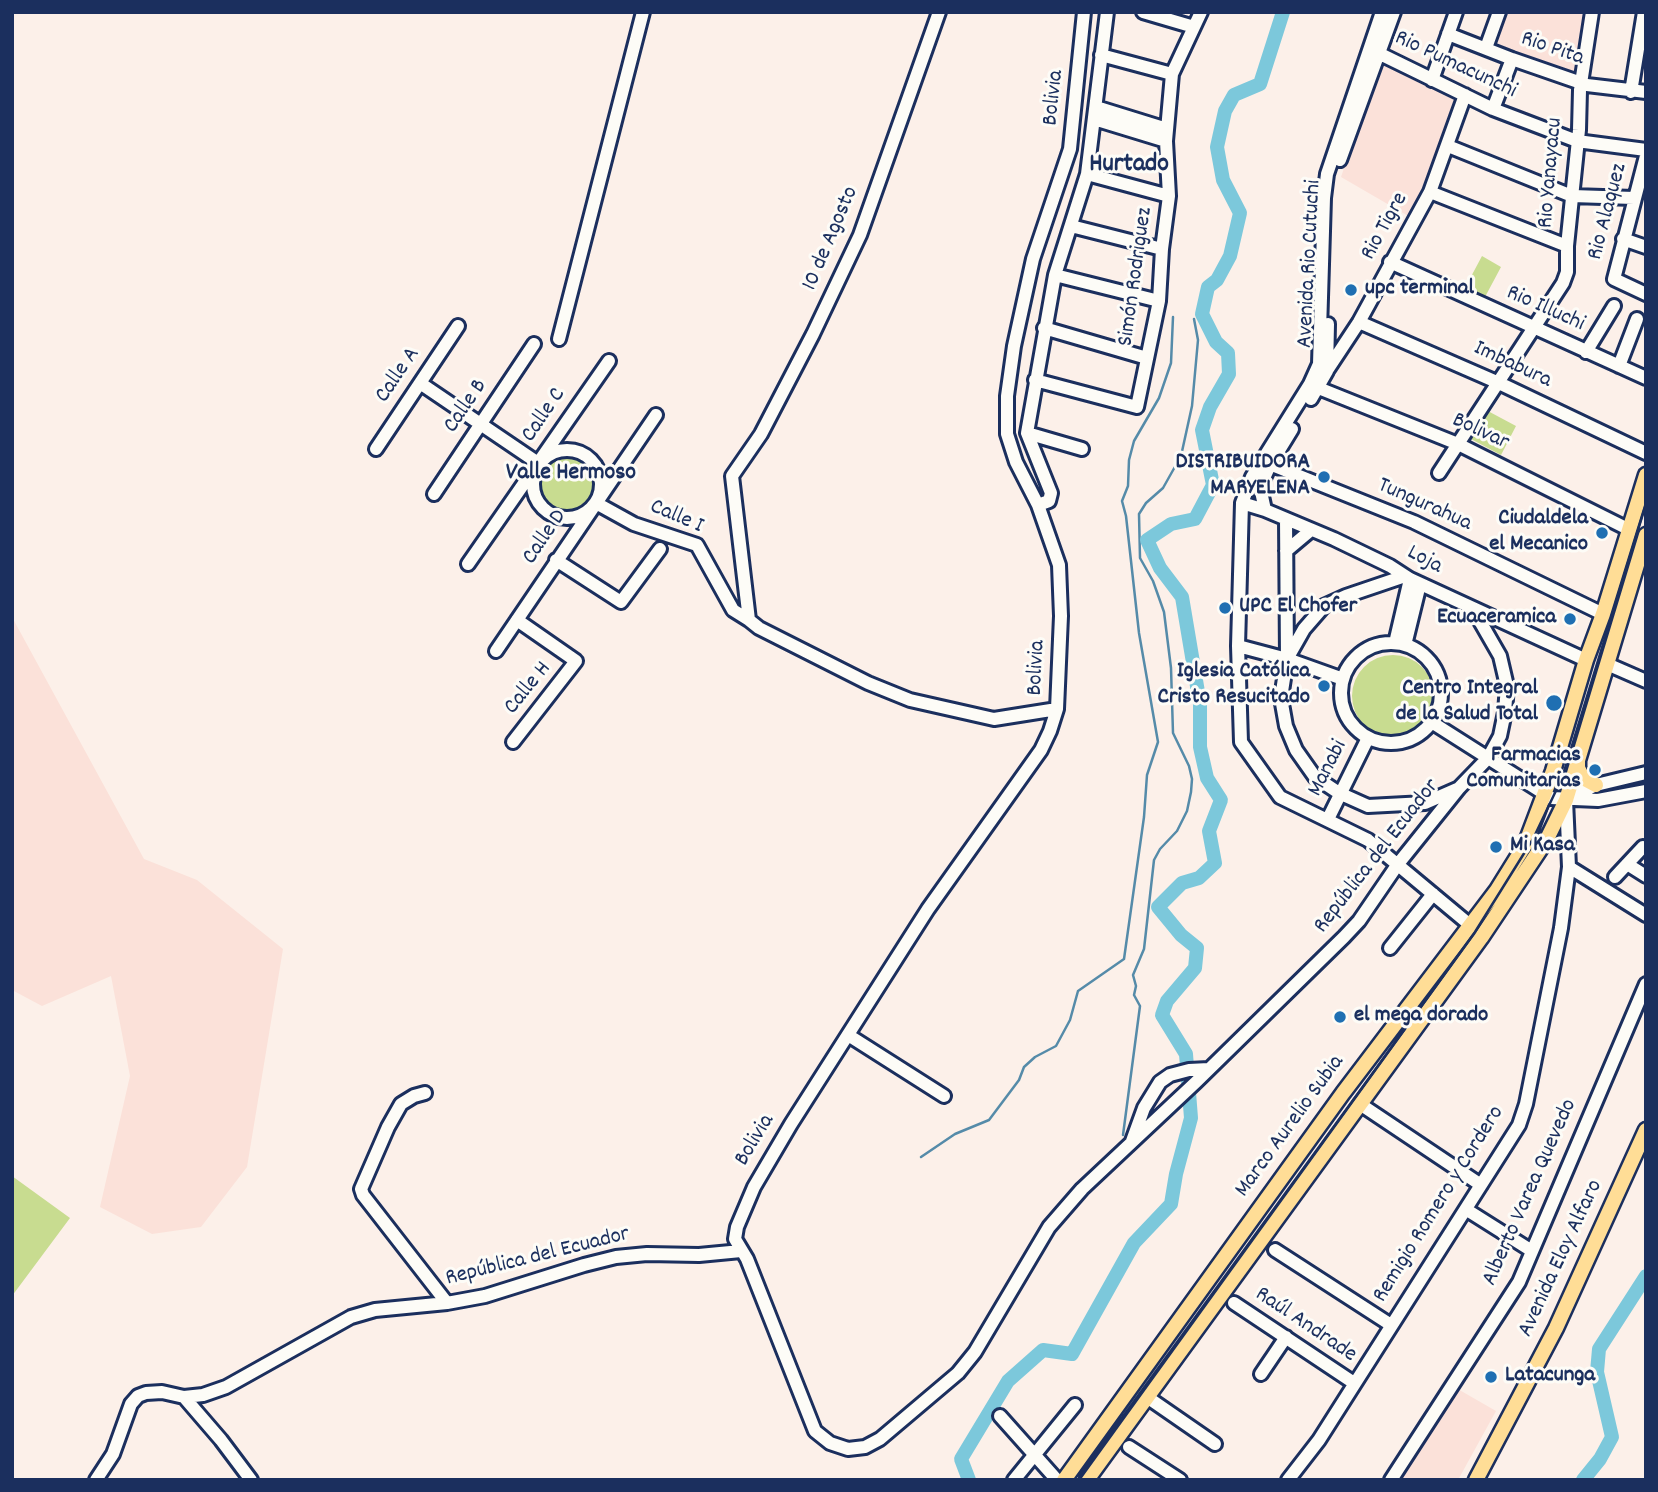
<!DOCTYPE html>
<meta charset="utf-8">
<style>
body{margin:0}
#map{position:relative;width:1658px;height:1492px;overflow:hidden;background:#fcf0e9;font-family:Dekko,sans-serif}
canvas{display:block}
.frame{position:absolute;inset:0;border:14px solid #1b2f5e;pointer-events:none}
</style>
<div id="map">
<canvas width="1658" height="1492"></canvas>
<div class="frame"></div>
</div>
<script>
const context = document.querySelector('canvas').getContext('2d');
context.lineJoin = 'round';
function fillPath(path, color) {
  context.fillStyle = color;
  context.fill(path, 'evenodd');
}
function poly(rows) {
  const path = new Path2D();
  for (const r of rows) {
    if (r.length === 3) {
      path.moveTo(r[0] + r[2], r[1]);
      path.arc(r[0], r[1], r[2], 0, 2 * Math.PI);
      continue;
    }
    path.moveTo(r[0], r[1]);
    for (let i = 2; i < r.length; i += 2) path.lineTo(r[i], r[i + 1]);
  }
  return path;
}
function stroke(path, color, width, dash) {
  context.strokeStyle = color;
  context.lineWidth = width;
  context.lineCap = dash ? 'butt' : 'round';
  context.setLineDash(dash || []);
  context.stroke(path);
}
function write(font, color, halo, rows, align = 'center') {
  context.font = font + ' Dekko,sans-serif';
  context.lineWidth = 6;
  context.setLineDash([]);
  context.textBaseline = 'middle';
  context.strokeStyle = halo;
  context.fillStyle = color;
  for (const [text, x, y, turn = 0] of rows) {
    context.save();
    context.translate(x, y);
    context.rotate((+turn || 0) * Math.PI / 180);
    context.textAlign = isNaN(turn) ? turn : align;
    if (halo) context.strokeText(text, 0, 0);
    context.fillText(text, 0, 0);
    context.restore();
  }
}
fillPath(poly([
 [1502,12,1578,12,1583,15,1576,77,1490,44],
 [1380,63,1458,102,1410,217,1341,177],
 [12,617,144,859,197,880,283,949,247,1167,201,1227,152,1234,100,1207,130,1076,111,976,42,1006,12,990],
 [1456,1388,1496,1411,1458,1480,1396,1480]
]), '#fbe1d9');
fillPath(poly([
 [1482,256,1501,267,1485,297,1466,286],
 [1486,410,1516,426,1501,455,1471,439],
 [567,483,29],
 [1393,696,41],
 [12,1176,70,1218,12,1296]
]), '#c8dc90');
stroke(poly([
 [1123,1135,1140,1006,1134,995,1136,986,1133,975,1144,949,1154,860,1160,849,1177,831,1187,811,1191,792,1192,779,1189,766,1173,733,1171,668,1164,612,1153,581,1140,558,1139,514,1146,503,1163,488,1181,456,1192,406,1198,340,1194,319],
 [921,1157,955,1134,989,1120,1019,1080,1024,1067,1035,1057,1056,1046,1070,1020,1078,991,1124,959,1144,817,1147,775,1158,742,1139,633,1126,516,1122,501,1128,486,1129,460,1134,441,1159,398,1171,363,1173,317]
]), '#558ba9', 2.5);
stroke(poly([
 [969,1480,961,1459,1008,1381,1043,1350,1072,1354,1134,1243,1171,1204,1176,1174,1191,1118,1186,1054,1162,1015,1167,1001,1195,968,1197,948,1181,935,1158,907,1182,883,1199,878,1215,863,1209,831,1221,800,1207,778,1200,747,1200,704,1182,597,1160,568,1147,540,1171,524,1195,519,1213,485,1202,430,1210,407,1229,374,1228,353,1216,342,1202,314,1208,287,1217,280,1230,256,1240,213,1223,180,1217,147,1225,111,1234,95,1260,84,1283,12],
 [1583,1480,1600,1459,1612,1437,1597,1372,1599,1349,1646,1276]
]), '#7cc8db', 14);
const minor = poly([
 [939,12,860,235,813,334,761,434,732,476,749,620,759,628,868,683,910,700,994,719,1057,709],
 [1084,12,1070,149,1033,259,1014,346,1007,396,1007,434,1016,462,1038,505,1059,565,1061,616,1057,709,1050,731,1041,750,928,909,791,1124,754,1187,737,1227,735,1239,747,1259,815,1431,830,1443,848,1449,865,1447,880,1439,958,1373,975,1352,1049,1227,1082,1189,1196,1082,1344,937,1359,921,1398,864,1459,788,1488,758,1500,736,1505,712,1507,686,1500,656,1473,609],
 [1143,12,1194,27],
 [1382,12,1327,174,1324,198,1319,364,1310,384,1252,477,1242,503,1238,646,1241,742,1280,797,1368,840,1470,925],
 [1448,34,1512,59,1587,85,1646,92],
 [1486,48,1499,12],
 [1372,50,1493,109,1577,141,1646,150],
 [1101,55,1172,74],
 [1432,80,1456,12],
 [1631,92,1644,12],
 [1096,107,1167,129],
 [1493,109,1512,59],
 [1094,119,1166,141],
 [1448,146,1572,196,1634,198],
 [1646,156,1614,279,1646,294],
 [1340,160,1394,12],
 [1087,174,1169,196],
 [1430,192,1567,246],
 [1071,226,1162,249],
 [1623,239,1646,247],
 [1390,262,1646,378],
 [1055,275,1159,301],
 [1359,322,1499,383,1646,453],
 [1044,328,1147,358],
 [559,339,643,12],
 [1586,352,1614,306],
 [1619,366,1637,319],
 [1328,369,1359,322,1430,192,1465,95],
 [1035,380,1137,407,1159,301,1162,249,1169,196,1166,141,1172,74,1201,12],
 [420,383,538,463],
 [1311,385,1458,444,1628,529],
 [1311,399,1327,371,1328,324],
 [1027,433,1082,449],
 [376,449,458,326],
 [567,484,34],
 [1262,461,1414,522,1603,614],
 [1439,473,1563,283,1567,272,1567,246,1579,130,1580,90,1592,12],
 [434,494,534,344],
 [596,503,634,524,697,545,733,610,749,620],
 [1242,503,1265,510,1334,539,1390,566,1410,579,1586,660],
 [1038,505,1049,501,1051,493,1027,433,1055,275,1087,174,1107,12],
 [1265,510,1260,487,1270,465,1292,429],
 [1286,519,1287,659],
 [1286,551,1311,530],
 [556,560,621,602,660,549],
 [468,564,609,361],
 [1405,576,1346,596,1324,606,1304,629,1287,659,1281,698,1286,726,1296,750,1315,777,1339,793,1368,806,1425,803,1457,789],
 [1395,643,1410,579],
 [1391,693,50],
 [1405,645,1420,584],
 [1238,646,1287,659,1343,679],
 [496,651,656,415],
 [1607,664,1646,681],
 [1433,723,1551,798,1598,800,1646,791],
 [513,742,576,661,517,620],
 [1570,798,1596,785,1646,773],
 [1328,819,1368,738],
 [1627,864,1646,876],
 [1569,867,1646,915],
 [1615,877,1643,847],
 [1390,948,1433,894],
 [848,1035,944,1096],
 [425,1093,414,1096,401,1104,388,1127,361,1189,363,1195,447,1303],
 [1360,1104,1481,1185],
 [1132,1141,1144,1108,1160,1082,1170,1075,1189,1070,1209,1069],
 [1467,1210,1532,1251],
 [1275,1250,1391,1325],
 [1234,1303,1354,1383],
 [1261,1374,1286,1337],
 [184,1397,221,1440,251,1480],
 [1147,1397,1215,1444],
 [1000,1416,1057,1480],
 [1129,1447,1180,1480],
 [96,1480,113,1454,131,1404,138,1396,146,1393,162,1392,184,1397,203,1395,226,1387,351,1317,375,1310,447,1303,485,1296,584,1265,616,1257,647,1254,699,1255,741,1251],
 [1014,1480,1075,1405],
 [1288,1480,1319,1440,1519,1125,1526,1104,1561,928,1569,867,1566,800],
 [1391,1480,1519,1282,1646,984]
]);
const major = poly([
 [1578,761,1578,768,1583,778,1596,785],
 [1064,1480,1343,1093,1497,890,1525,845,1553,771,1586,660,1603,614,1646,475],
 [1087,1480,1481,938,1547,839,1566,800,1646,535],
 [1476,1480,1556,1328,1646,1130]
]);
stroke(minor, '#1b2f5e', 18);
stroke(major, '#1b2f5e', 19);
stroke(minor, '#fdfcf7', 12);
stroke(major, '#ffdd96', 14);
stroke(poly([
 [1079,1480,1475,932,1533,839,1562,778,1646,504]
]), '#1b2f5e', 2.5);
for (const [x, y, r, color] of [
 [1351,290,7,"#1f6fb2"],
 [1324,477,7,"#1f6fb2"],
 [1602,533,7,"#1f6fb2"],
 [1225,608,7,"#1f6fb2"],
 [1570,619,7,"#1f6fb2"],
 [1324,686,7,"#1f6fb2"],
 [1554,703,9,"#1f6fb2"],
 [1595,770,7,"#1f6fb2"],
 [1496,847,7,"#1f6fb2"],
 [1340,1017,7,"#1f6fb2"],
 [1491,1377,7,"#1f6fb2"]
]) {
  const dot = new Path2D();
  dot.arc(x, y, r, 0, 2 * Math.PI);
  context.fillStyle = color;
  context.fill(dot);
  stroke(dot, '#fdfcf7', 2.5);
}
write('23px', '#1b2f5e', '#fdfcf7', [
 ["Rio Pita",1552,50,19],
 ["Rio Pumacunchi",1455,66,25],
 ["Bolivia",1055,98,-84],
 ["Rio Yanayacu",1552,173,-85],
 ["Rio Alaquez",1609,212,-75],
 ["Rio Tigre",1386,227,-61],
 ["10 de Agosto",832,239,-67],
 ["Avenida Rio Cutuchi",1311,264,-87],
 ["Simón Rodriguez",1137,277,-82],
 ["Rio Illuchi",1545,310,24],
 ["Imbabura",1512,366,25],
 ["Calle A",399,376,-56],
 ["Calle B",467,407,-56],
 ["Calle C",545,416,-56],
 ["Bolivar",1480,433,25],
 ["Tungurahua",1424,506,24],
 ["Calle I",676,518,23],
 ["Calle D",546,538,-56],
 ["Loja",1424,561,28],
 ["Bolivia",1038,668,-87],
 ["Calle H",529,689,-51],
 ["Manabi",1329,769,-63],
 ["República del Ecuador",1378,857,-52],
 ["Marco Aurelio Subia",1291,1127,-54],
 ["Bolivia",756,1141,-59],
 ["Alberto Varea Quevedo",1531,1193,-66],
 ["Remigio Romero y Cordero",1440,1205,-58],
 ["República del Ecuador",538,1258,-14],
 ["Avenida Eloy Alfaro",1562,1259,-65],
 ["Raúl Andrade",1305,1326,34]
]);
write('bold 23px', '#1b2f5e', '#fdfcf7', [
 ["upc terminal",1365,290,"left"],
 ["DISTRIBUIDORA",1310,464],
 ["MARYELENA",1310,490],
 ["Ciudaldela",1588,520],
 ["el Mecanico",1588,546],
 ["UPC El Chofer",1239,608,"left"],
 ["Ecuaceramica",1556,619],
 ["Iglesia Católica",1310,673],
 ["Cristo Resucitado",1310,699],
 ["Centro Integral",1538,690],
 ["de la Salud Total",1538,716],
 ["Farmacias",1581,757],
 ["Comunitarias",1581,783],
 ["Mi Kasa",1510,847,"left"],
 ["el mega dorado",1354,1017,"left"],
 ["Latacunga",1505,1377,"left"]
], 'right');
write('bold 24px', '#1b2f5e', '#fdfcf7', [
 ["Valle Hermoso",571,475]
]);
write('bold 26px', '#1b2f5e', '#fdfcf7', [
 ["Hurtado",1129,166]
]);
</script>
